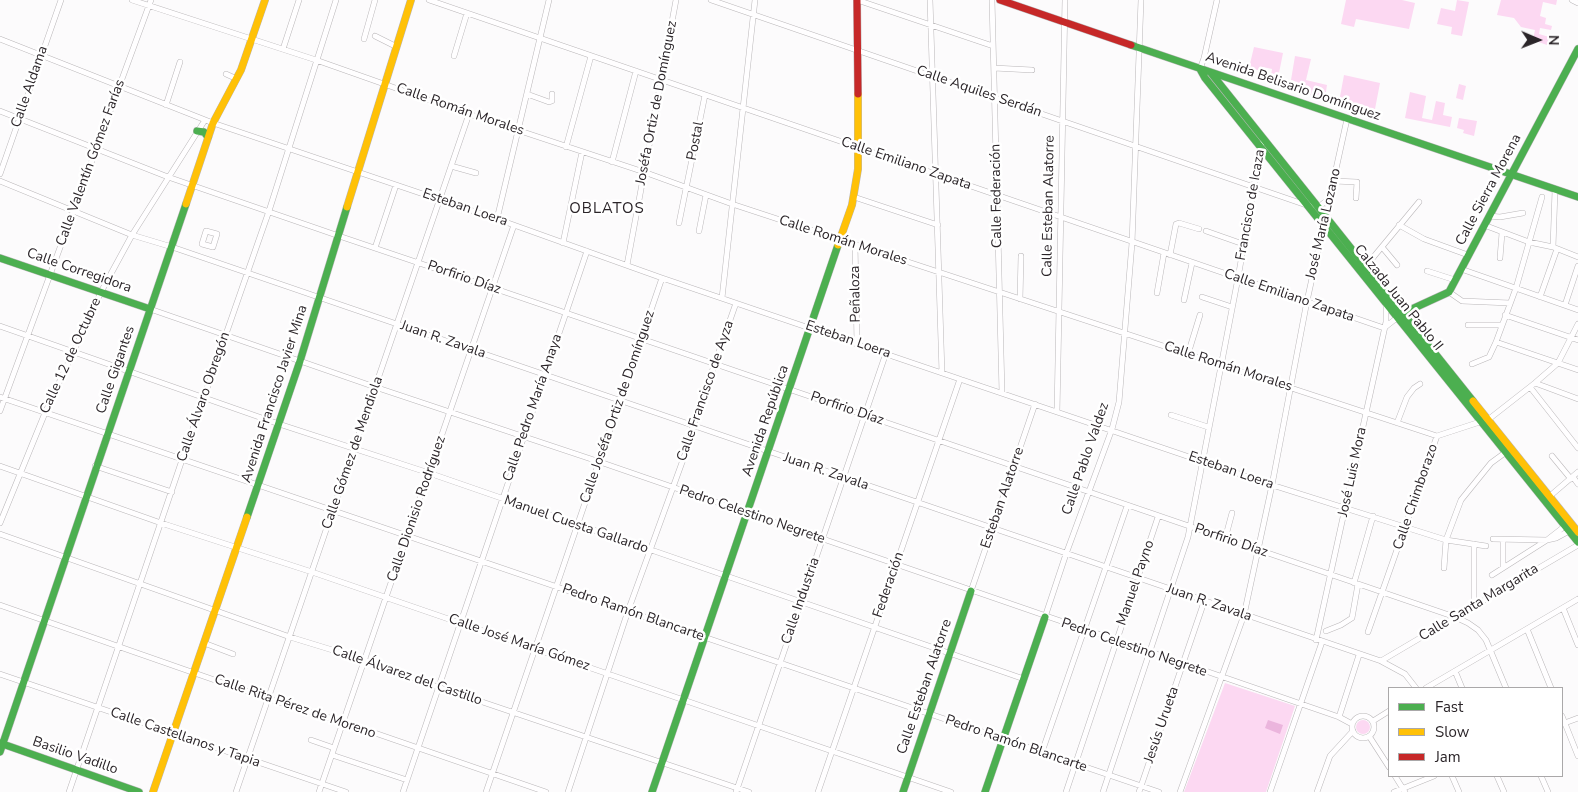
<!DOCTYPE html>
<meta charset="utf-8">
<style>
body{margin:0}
#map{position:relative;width:1578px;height:792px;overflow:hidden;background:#fcfbfc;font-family:"Nunito Sans",sans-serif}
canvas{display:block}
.legend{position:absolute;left:1388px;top:687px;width:175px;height:90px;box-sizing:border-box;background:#fff;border:1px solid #aaa8a9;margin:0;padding:6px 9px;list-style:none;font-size:15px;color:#2b2529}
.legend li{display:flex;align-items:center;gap:10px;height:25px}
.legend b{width:25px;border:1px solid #aaa8a9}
.north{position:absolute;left:1513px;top:15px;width:50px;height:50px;-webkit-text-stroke:4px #fff;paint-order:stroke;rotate:91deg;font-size:14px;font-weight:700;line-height:20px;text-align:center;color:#2b2529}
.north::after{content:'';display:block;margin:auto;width:18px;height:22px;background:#2b2529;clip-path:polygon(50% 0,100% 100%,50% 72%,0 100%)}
</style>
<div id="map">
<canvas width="1578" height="792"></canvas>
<ul class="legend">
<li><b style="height:6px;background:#4caf50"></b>Fast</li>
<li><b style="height:6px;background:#ffc107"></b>Slow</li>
<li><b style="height:6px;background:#c62828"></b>Jam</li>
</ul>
<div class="north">N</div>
</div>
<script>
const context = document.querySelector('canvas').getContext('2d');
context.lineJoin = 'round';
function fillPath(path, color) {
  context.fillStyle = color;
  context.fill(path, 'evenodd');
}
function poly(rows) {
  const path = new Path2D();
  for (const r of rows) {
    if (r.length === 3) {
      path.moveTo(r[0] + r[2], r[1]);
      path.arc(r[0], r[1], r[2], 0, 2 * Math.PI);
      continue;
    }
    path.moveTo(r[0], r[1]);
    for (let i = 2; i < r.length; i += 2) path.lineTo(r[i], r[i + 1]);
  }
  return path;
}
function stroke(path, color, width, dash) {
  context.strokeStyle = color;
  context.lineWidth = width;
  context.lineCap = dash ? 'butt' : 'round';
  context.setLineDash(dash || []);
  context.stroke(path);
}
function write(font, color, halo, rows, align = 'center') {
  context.font = font + ' "Nunito Sans",sans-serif';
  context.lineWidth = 5;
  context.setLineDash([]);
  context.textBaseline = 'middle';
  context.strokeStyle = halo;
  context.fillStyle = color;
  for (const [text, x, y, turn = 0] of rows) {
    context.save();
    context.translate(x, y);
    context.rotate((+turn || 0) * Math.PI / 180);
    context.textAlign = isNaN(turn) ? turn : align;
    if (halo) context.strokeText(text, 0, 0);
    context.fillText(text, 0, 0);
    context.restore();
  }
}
fillPath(poly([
 [1346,0,1402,0,1415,3,1409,29,1356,19,1354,27,1341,24],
 [1457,0,1469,2,1462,36,1451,34,1452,27,1437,24,1441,8,1455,11],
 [1501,0,1557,0,1556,5,1543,2,1540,16,1546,18,1545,24,1552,26,1551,30,1540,28,1539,34,1549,37,1547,45,1533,40,1535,30,1521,27,1514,18,1497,15],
 [1254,47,1283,53,1278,78,1271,76,1272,69,1263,67,1258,70,1249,68],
 [1295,56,1311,59,1306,80,1327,85,1325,98,1295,92,1297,82,1291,80],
 [1344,75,1380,83,1375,109,1339,102],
 [1459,84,1466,86,1463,100,1456,98],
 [1410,92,1426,96,1422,118,1432,120,1436,101,1445,103,1443,115,1452,117,1450,127,1405,118],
 [1459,118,1477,121,1474,136,1463,133,1464,130,1457,128],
 [1225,683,1295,706,1266,792,1184,792],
 [1363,727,7]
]), '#fcd8f2');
fillPath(poly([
 [1268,720,1283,725,1280,734,1265,728]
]), '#ebb5dd');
const street = poly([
 [132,0,316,60,469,114,644,172,732,204,1437,436],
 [429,0,1384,328],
 [711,0,1309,206,1321,205,1330,198],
 [857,0,993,46],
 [930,0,942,373],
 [992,0,1002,392],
 [1572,0,1578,3],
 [375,36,397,47],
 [0,39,213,123,497,219,662,278,1272,485,1446,540,1486,546],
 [364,39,375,0],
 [283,49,299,0],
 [454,56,467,13],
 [994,68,1032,70],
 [1200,69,1204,58,1217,0],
 [226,74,237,79],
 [527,94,549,102,552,101,552,94],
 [166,105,180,62],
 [0,111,168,177,339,236,493,288,1455,617,1468,623,1478,630,1486,640,1506,688],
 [566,147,591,56],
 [612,162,636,71],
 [451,166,476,173],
 [0,174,61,0],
 [0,181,132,235,172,247,1381,661,1405,674,1416,688],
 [1334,181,1357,182,1356,198],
 [854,197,938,225],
 [1489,216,1500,217,1523,213],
 [497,219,549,0],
 [679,223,705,95],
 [1399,225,1424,239,1468,255],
 [1484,225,1529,242,1553,247,1578,257],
 [206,231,217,234,213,247,202,244,206,231],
 [699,231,706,195],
 [1206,231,1243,244],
 [563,243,582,152],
 [855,244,857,343],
 [1382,247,1397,265],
 [1553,247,1555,190],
 [375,248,396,185],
 [1170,255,1176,224,1179,223,1199,229],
 [1500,258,1502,233],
 [627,265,676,0],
 [1366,266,1419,202],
 [1461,269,1578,310],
 [1427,271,1455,280],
 [1449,292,1462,301,1510,303],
 [1157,293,1164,253],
 [1202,297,1232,307],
 [1540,297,1557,249],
 [722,298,755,0],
 [1020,299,1021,256],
 [1184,300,1192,263],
 [1565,305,1578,266],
 [150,309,375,387,600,462,1339,717,1352,724],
 [1505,315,1578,340],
 [1468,325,1502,325],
 [0,326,279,424,429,473,1024,679],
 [1384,328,1398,317],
 [1496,342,1578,370],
 [1188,354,1200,315],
 [1472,364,1489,357,1496,342,1516,288,1542,197],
 [1535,383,1578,399],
 [1530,387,1578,448],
 [0,397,1159,792],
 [0,411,151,0],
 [1057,412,1065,0],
 [1171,415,1208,427],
 [1397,423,1407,397,1414,388,1420,384],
 [1437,436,1489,419,1535,383,1558,363,1578,324],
 [1552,456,1571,479],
 [0,466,161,523,312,572,951,792],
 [95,466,172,492],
 [1573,477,1578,484],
 [1550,496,1578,472],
 [0,523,45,413,101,292,132,235,205,120],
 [0,534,290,637,365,660,438,687,749,792],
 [1225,539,1232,513],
 [1493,539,1547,540,1556,538,1569,531],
 [1503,567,1503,540],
 [1444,568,1446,540,1461,500,1491,463,1506,452],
 [1492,575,1547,540,1565,526],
 [1354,583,1373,516],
 [971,591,1035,404],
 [0,605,269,699,343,722,546,792],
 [1474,606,1474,544],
 [1563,608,1578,645],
 [1045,617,1066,554,1112,429,1119,402,1132,243,1141,0],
 [1527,629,1551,688],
 [1326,631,1341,625,1352,618,1358,584],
 [1368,632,1437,436],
 [1316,640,1386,322,1386,304],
 [204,643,233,654],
 [1381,661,1578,545],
 [1455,671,1462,688],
 [0,674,346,792],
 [1426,688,1578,599],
 [1562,716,1578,756],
 [1363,727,11],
 [1339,717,1359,655],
 [1373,721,1389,711],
 [1562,724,1578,718],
 [1369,736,1389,767],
 [311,740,334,748],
 [1042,752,1127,506],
 [332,755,407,780],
 [1395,776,1405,792],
 [1452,776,1459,792],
 [1497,776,1504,792],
 [1541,776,1548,792],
 [69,792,182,460,269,211,336,0],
 [236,792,469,114],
 [319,792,514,225],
 [403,792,587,251],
 [486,792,662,278],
 [568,792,628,611,688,446,693,426,736,303],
 [736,792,886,353],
 [818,792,960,379],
 [1066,792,1158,517],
 [1103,792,1188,537,1238,278,1261,146,1264,139],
 [1139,792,1204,602],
 [1180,792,1244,615,1272,485,1307,301,1347,119],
 [1270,792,1322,642],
 [1317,792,1330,756,1353,731],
 [1394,792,1434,776]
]);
const fast = poly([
 [1131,45,1578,197],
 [1200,69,1205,78,1578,542],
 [1211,73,1473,401],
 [197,131,204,132,208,137],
 [0,258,150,309],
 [1401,314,1449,292,1578,49],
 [247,517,300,361,347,207],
 [0,743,139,792],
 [0,752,186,204],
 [652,792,838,245],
 [903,792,971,591],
 [985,792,1045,617]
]);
const slow = poly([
 [186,204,213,123,241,70,265,0],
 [347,207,411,0],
 [838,245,852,205,858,169,858,94],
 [1473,401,1578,532],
 [153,792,247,517]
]);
const jam = poly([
 [857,0,858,94],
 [1000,0,1131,45]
]);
stroke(street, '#bab7b9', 6);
stroke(fast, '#bab7b9', 8);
stroke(slow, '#bab7b9', 8);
stroke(jam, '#bab7b9', 8);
stroke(street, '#fffeff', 5);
stroke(fast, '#4caf50', 7);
stroke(slow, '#ffc107', 7);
stroke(jam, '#c62828', 7);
write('14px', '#2b2529', '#fff', [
 ["Calle Aldama",30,87,-71],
 ["Avenida Belisario Domínguez",1293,87,19],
 ["Calle Aquiles Serdán",979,92,19],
 ["Joséfa Ortiz de Domínguez",657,103,-79],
 ["Calle Román Morales",460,110,19],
 ["Postal",696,141,-79],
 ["Calle Valentín Gómez Farías",91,163,-70],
 ["Calle Emiliano Zapata",906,164,19],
 ["Calle Sierra Morena",1489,190,-62],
 ["Calle Federación",997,196,-91],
 ["Francisco de Icaza",1251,205,-80],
 ["Calle Esteban Alatorre",1049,206,-89],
 ["Esteban Loera",465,208,19],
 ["José María Lozano",1324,224,-77],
 ["Calle Román Morales",843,241,18],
 ["Calle Corregidora",79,271,19],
 ["Porfirio Díaz",464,278,19],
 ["Peñaloza",856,294,-91],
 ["Calle Emiliano Zapata",1289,296,19],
 ["Calzada Juan Pablo II",1398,298,51],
 ["Juan R. Zavala",443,340,19],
 ["Esteban Loera",848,340,19],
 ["Calle 12 de Octubre",71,356,-65],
 ["Calle Román Morales",1228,367,18],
 ["Calle Gigantes",116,370,-71],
 ["Calle Francisco de Ayza",706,391,-71],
 ["Avenida Francisco Javier Mina",275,394,-72],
 ["Calle Álvaro Obregón",204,397,-71],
 ["Calle Joséfa Ortiz de Domínguez",618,407,-71],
 ["Calle Pedro María Anaya",533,408,-71],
 ["Porfirio Díaz",847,409,19],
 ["Avenida República",766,421,-71],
 ["Calle Gómez de Mendiola",353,453,-71],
 ["Calle Pablo Valdez",1086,459,-71],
 ["Esteban Loera",1231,471,19],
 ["Juan R. Zavala",826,472,19],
 ["José Luis Mora",1353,472,-78],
 ["Calle Chimborazo",1416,497,-71],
 ["Esteban Alatorre",1003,498,-71],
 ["Calle Dionisio Rodríguez",417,509,-71],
 ["Pedro Celestino Negrete",752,515,19],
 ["Manuel Cuesta Gallardo",576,525,19],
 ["Porfirio Díaz",1231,541,19],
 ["Manuel Payno",1136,583,-71],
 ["Federación",889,585,-71],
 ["Calle Industria",801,601,-71],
 ["Juan R. Zavala",1209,603,19],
 ["Calle Santa Margarita",1479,603,-31],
 ["Pedro Ramón Blancarte",633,613,19],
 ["Calle José María Gómez",519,643,19],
 ["Pedro Celestino Negrete",1134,648,19],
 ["Calle Álvarez del Castillo",407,676,19],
 ["Calle Esteban Alatorre",925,687,-71],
 ["Calle Rita Pérez de Moreno",295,707,19],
 ["Jesús Urueta",1162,725,-71],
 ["Calle Castellanos y Tapia",185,738,19],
 ["Pedro Ramón Blancarte",1016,744,19],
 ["Basilio Vadillo",75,756,19]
]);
context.letterSpacing = '1px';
write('15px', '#2b2529', '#fff', [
 ["OBLATOS",607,209]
]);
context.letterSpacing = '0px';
</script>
